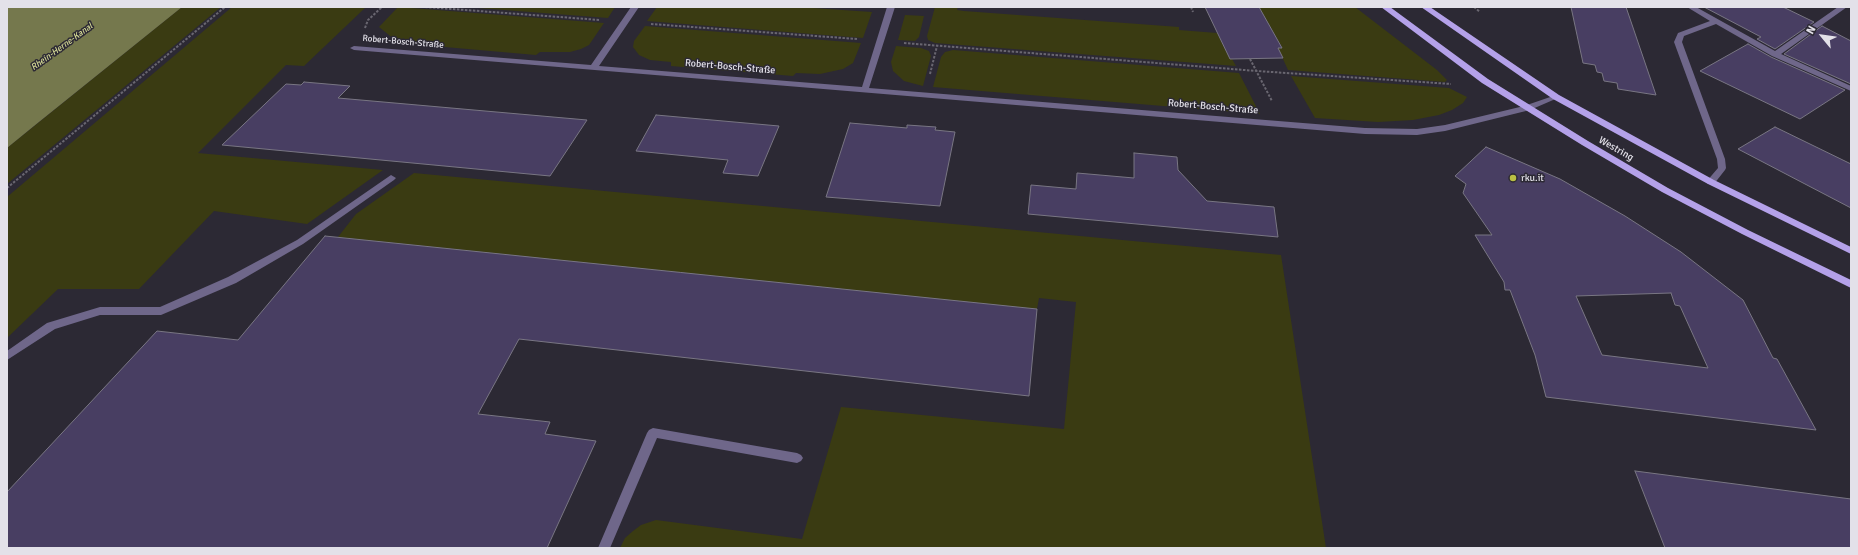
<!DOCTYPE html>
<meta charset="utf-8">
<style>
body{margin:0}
#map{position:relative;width:1858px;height:555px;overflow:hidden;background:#2c2934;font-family:Signika,sans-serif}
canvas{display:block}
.frame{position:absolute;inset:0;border:8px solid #e3e1e9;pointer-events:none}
.north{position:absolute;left:1802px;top:16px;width:40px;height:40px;-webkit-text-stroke:3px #2c2934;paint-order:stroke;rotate:299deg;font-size:11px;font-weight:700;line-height:16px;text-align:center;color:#e3e1e9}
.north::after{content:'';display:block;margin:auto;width:14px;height:18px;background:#e3e1e9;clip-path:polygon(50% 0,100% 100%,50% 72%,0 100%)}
</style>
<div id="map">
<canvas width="1858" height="555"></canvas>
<div class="frame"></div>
<div class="north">N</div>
</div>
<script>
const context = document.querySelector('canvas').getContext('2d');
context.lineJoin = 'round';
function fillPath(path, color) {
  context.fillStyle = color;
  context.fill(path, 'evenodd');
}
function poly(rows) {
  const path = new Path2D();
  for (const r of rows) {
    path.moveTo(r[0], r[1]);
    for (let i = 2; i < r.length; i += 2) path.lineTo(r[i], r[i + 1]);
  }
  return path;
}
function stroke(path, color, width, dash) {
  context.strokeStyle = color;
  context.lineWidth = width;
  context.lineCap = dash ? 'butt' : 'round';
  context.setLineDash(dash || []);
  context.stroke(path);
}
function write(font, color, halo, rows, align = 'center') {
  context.font = font + ' Signika,sans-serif';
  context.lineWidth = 3;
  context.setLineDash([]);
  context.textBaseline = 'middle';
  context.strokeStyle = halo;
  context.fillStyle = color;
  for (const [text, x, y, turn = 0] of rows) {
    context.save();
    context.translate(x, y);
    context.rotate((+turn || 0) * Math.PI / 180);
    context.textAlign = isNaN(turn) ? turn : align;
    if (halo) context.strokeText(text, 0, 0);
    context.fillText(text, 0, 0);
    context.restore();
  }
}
fillPath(poly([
 [182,7,221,7,7,184,7,148],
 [232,7,366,7,304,66,286,65,198,153,383,170,307,224,214,211,139,289,58,289,7,338,7,197],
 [398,7,604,23,589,45,581,49,570,52,540,52,536,55,399,43,379,27],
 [465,7,615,7,608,18],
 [657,7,798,7,872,12,863,38,647,21],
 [935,7,958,7,957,10,964,11,1179,27,1179,30,1217,33,1230,59,1232,59,1236,66,935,43,928,40,927,36],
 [1259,7,1355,7,1437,70,1447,80,1445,82,1432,81,1288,70,1278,48,1282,47],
 [905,15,924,16,919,37,915,41,898,40],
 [645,26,861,43,853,63,843,69,820,74,796,73,793,76,671,66,671,62,650,60,639,55,633,47,634,41],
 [896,46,921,48,929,51,931,56,923,86,904,81,893,71,891,62],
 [953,50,1239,73,1260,114,933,87,941,57,945,52],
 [1291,76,1449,88,1467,97,1463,103,1452,110,1439,115,1413,120,1378,122,1315,118],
 [414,173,1281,255,1326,548,620,548,625,538,633,531,641,525,656,520,802,539,841,407,1064,429,1076,302,1039,298,1037,309,338,237,356,214]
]), '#3a3b12');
fillPath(poly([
 [182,7,34,126,7,148,7,8]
]), '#75784d');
const building = poly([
 [1205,7,1259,7,1282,48,1278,48,1283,58,1230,59,1205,7],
 [1571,7,1626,7,1656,95,1618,89,1617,83,1604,81,1602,73,1597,72,1595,65,1583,63,1571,7],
 [1704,7,1783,7,1814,22,1775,49,1757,39,1761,37,1704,7],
 [1822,26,1851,41,1851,84,1784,54,1822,26],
 [1748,44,1771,57,1845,90,1800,119,1700,71,1748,44],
 [304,82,350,86,338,98,587,120,550,176,222,145,286,84,301,85,304,82],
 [656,115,779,126,758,176,723,173,728,160,636,151,656,115],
 [850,123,907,128,907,125,936,127,935,130,955,132,940,206,826,197,850,123],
 [1775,127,1851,164,1851,208,1738,149,1775,127],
 [1486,147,1560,179,1625,216,1681,252,1743,300,1773,358,1777,359,1816,430,1546,397,1535,355,1510,290,1505,290,1504,282,1475,235,1492,235,1463,193,1466,184,1455,176,1486,147],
 [1671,293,1675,305,1680,306,1708,368,1602,355,1576,296,1671,293],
 [1134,153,1177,157,1178,170,1207,201,1274,207,1278,237,1028,214,1031,185,1076,189,1077,173,1134,178,1134,153],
 [325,236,1037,309,1029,396,519,339,478,414,550,422,545,434,596,441,547,548,7,548,7,492,157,331,238,340,325,236],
 [1635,471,1851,499,1851,548,1665,548,1635,471]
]);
fillPath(building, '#483e62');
stroke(building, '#797683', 1);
stroke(poly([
 [425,7,600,20],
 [1191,7,1193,12],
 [1474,7,1480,12],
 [651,24,857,39],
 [365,28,368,20,382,7],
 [904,43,1257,71,1451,84],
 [1250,59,1272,101],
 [930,74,937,46],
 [7,188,225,7]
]), '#696670', 2, [2.5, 1.5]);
fillPath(poly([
 [631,7,639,7,599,66,862,87,887,7,895,7,869,88,1365,128,1417,129,1445,125,1524,106,1556,95,1560,97,1530,110,1445,131,1417,135,1365,134,354,50,350,48,354,46,591,65,631,7],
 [1687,7,1696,7,1775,51,1838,7,1847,7,1781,54,1851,86,1851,91,1772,56,1716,24,1684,36,1682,42,1725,159,1726,168,1725,170,1714,184,1708,184,1706,182,1718,168,1717,159,1674,42,1678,33,1710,21,1687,7],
 [391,175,396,178,394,180,303,244,236,283,161,315,100,315,55,329,7,360,7,351,47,323,100,307,160,307,228,277,297,240,391,175],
 [653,428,797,453,801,455,803,458,801,461,797,463,657,438,610,548,598,548,647,433,649,430,653,428]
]), '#6f678a');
fillPath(poly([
 [1381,7,1390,7,1488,79,1588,141,1668,188,1748,230,1851,280,1851,288,1742,234,1662,192,1582,145,1482,83,1381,7],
 [1421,7,1430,7,1559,95,1714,180,1851,247,1851,254,1708,184,1553,99,1421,7]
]), '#b4a1e9');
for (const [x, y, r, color] of [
 [1513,178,4,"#bbc044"]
]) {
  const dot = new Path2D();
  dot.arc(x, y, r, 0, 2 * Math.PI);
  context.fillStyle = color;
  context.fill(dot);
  stroke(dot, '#2c2934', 1.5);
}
write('9px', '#e3e1e9', '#2c2934', [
 ["Robert-Bosch-Straße",403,42,5]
]);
write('italic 9px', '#d9de97', '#2c2934', [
 ["Rhein-Herne-Kanal",62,47,-36]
]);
write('10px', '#e3e1e9', '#2c2934', [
 ["Robert-Bosch-Straße",730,67,5],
 ["Robert-Bosch-Straße",1213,107,5],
 ["Westring",1616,149,30]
]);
write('10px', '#e3e1e9', '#2c2934', [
 ["rku.it",1521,178]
], 'left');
</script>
